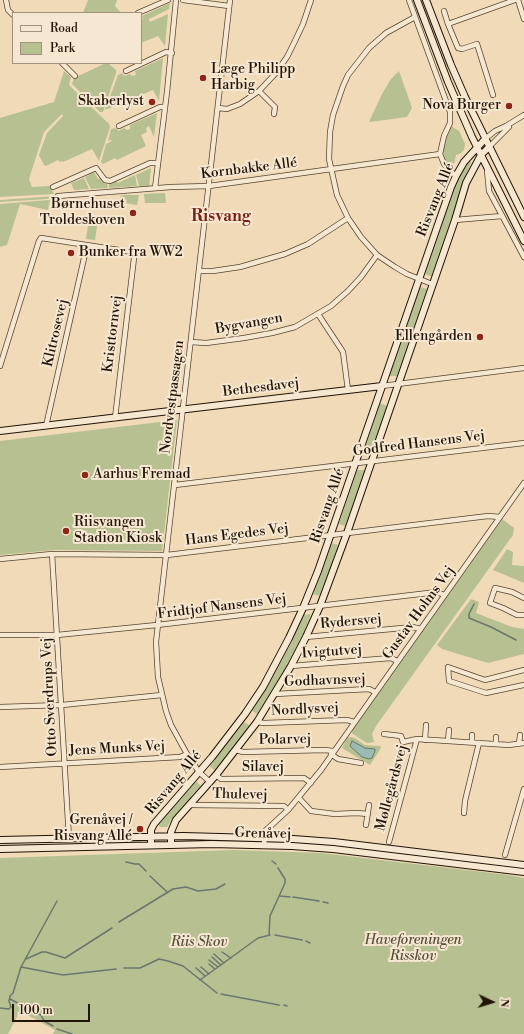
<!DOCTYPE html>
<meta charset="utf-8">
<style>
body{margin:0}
#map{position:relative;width:524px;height:1034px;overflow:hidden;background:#f1dab8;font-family:"Libre Bodoni",serif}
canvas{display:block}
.legend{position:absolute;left:12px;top:12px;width:130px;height:52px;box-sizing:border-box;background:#f6e7d1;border:1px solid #a1927f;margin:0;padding:5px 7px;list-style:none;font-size:12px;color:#211305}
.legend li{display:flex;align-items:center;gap:8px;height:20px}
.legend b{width:20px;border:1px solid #a1927f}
.north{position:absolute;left:472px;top:982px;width:40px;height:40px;-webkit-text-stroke:3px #f6e7d1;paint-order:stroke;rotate:94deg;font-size:11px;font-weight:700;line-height:16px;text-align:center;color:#211305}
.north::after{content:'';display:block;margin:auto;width:14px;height:18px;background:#211305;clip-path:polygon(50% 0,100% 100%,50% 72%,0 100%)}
.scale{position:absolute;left:12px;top:1004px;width:78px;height:18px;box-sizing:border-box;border:2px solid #211305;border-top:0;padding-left:5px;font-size:12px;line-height:14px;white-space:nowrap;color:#211305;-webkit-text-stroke:3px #f6e7d1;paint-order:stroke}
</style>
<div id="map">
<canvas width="524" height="1034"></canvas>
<ul class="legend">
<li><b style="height:5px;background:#f6e7d1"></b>Road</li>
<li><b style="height:11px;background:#b7c091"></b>Park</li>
</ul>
<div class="north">N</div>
<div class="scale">100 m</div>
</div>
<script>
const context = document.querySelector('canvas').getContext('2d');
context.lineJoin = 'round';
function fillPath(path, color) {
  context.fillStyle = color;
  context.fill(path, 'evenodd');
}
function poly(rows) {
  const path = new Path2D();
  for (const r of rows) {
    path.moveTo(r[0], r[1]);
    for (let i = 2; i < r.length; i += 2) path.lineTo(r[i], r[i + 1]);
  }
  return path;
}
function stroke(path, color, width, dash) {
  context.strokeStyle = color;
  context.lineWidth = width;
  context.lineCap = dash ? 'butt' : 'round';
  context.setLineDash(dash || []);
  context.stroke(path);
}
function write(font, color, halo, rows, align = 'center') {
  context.font = font + ' "Libre Bodoni",serif';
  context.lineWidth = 4;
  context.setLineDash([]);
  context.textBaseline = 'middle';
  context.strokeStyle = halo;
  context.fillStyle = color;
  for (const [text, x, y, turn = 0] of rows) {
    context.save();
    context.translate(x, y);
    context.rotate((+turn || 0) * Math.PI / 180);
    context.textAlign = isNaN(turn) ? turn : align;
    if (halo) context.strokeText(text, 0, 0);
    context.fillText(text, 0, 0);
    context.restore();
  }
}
fillPath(poly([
 [88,0,117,0,115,6,121,13,83,13],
 [170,3,169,9,149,19,150,22,168,14,165,46,158,36,141,43,141,20,143,19,142,16],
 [163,58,159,101,153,90,105,110,118,75,122,73,124,76,130,74,132,76,136,75,135,71],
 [106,63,109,64,116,70,116,73,103,112,100,112,72,84,74,78],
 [64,71,71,77,69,85,109,124,110,127,99,161,92,149,63,162,62,161,60,162,58,160,46,166,44,165,39,155,47,133,63,116,62,114,44,132,29,179,32,187,50,186,54,194,0,197,0,118,54,102],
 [399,71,412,108,407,117,369,122,382,94,391,79],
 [157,113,154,137,149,126,146,128,147,132,141,135,146,146,117,160,115,158,103,164,101,162,106,144,112,141,111,140,108,141,111,129,117,128,118,131,124,128,127,130,130,129,130,125],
 [451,126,459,131,465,144,464,150,461,153,456,155,454,165,452,166,447,164,444,159,443,150,446,135],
 [469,159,471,163,461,186,453,215,432,277,425,274,456,182],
 [151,168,149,187,146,186,139,186,136,175],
 [94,172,98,179,100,178,104,183,107,184,108,188,91,189,85,177,89,175,90,173],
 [135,175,137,186,109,188,109,184,117,181,118,183],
 [84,178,89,189,74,190,71,183],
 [165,193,166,203,145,203,144,194],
 [121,195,139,195,137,205,119,202],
 [56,196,47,199,0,202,0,200],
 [50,200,48,210,20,204,7,245,0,247,0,204],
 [89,219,98,220,95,240,86,239],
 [420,287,427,289,397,376,389,376],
 [380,403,387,406,370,454,364,452],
 [177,420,162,551,55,550,0,555,0,441],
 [357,470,365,470,345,526,339,524],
 [502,519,514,528,513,535,376,726,372,734,374,742,368,743,365,742,353,734,351,731],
 [331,543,338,545,329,571,326,578,325,577,326,578,319,596,313,594],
 [507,549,513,552,512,565,524,566,524,583,493,570],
 [471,599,479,602,476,613,512,627,524,629,524,654,488,663,442,649,437,645],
 [311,614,301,639,288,664,257,714,251,710,278,667,291,643,303,615],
 [244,722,249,725,249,728,215,771,210,766],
 [350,737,355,738,365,745,380,746,381,748,370,765,342,748,347,738],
 [196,781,201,786,191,796,192,797,172,819,167,827,160,827,158,824],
 [114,840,141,840,141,843,0,846,0,845,102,843],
 [233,850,321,853,509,875,524,878,524,1034,53,1034,55,1030,20,1011,8,1034,0,1034,0,858]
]), '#b7c091');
const water = poly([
 [352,741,365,748,375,749,375,751,372,758,369,759,362,757,350,746,352,741]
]);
fillPath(water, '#9bbab1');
stroke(water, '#6a776c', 1);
stroke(poly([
 [474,604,469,614,469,618,491,627,516,640],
 [272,861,276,864],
 [126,862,135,864,139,864,146,871],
 [150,876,167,892],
 [280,896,290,897],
 [293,897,319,901],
 [323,902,328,903],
 [119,922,173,889,186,887,198,891,216,889,225,884],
 [269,935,270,916,285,883,285,879,278,868],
 [275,935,302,940],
 [306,941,310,943],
 [222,952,231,958],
 [214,954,224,963],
 [212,957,221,965],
 [26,959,42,952,46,952,65,958,112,928],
 [209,960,218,967],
 [209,964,215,969],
 [21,967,63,975,116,969],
 [201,967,209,974],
 [124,968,140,968,159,959,168,961,183,966,217,993],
 [196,968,205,976],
 [200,980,258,938,270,935],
 [221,994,279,1005],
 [10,999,41,1015,44,1021,53,1026],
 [284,1005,287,1006],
 [0,1008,9,1009,11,1007,9,1001,10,996,13,993,21,967,57,901],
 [57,1029,72,1034]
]), '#6a776c', 1.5);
const street = poly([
 [6,0,8,10,13,15],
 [183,0,229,6],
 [409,0,450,112,450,123,444,136,440,154,444,164,448,169,456,176],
 [518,0,524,19],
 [444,11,448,24],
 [138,13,168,0],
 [415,17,386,33,369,48,348,75,343,86,333,115,330,132,329,159,337,195,348,218,361,237,377,255,395,267,407,274,432,284],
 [62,63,75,76],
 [126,71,166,52,172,53],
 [259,91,275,107,274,114],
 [493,95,477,44,462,49,458,48,448,24,515,0],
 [218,108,227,109,240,104,259,91,275,74,287,57,294,43,303,24,311,0],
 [119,126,160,107,165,107],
 [485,139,495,131,506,126,524,115],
 [489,147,509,127],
 [487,170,489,191,524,257],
 [53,187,96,168,105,180,110,181,150,163,158,163],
 [155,188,167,92,176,0],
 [58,196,171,187,209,186,440,154],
 [455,220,502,216],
 [199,271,213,271,240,267,285,254,308,244,348,218],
 [318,314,343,352,348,390],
 [191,342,206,343,244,338,272,333,295,327,331,306,348,291,361,277,377,255],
 [0,366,39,241,41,238,132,252,134,258,115,418],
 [382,386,524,368],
 [46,426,87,245],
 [175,485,524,443],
 [52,554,69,838],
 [0,559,52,554,167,555,488,516,500,517],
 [524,598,512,592,495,588,490,603,503,608,517,615,524,615],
 [0,635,57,635,157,625,437,592,444,595],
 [306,637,413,627,421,629],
 [291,666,391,658,397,661],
 [524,670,485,680,448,667,449,681,486,693,524,685],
 [275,694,369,689,375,692],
 [0,707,62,705,162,695],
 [257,722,264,723,347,720,354,722],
 [384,734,401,736,403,742,417,739,509,745,524,743],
 [425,740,426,725],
 [448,741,449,730],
 [472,742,472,735],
 [496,744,496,737],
 [519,744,520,735],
 [236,750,243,752,325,750,333,751],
 [331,754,338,759,361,763],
 [0,767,180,757,187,754],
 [216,775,221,779,304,778,311,783],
 [210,782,199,772,187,754,171,725,166,711,158,677,156,642,230,0],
 [299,798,311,811,335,814,357,813,368,814],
 [190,805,284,806,288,810],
 [464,813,465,801,479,743],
 [366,825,369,805],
 [389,842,417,739],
 [264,846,265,831,288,810,321,770,524,483],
 [505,855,524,789]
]);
const secondary = poly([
 [417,0,448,82,472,137,524,241],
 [426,0,451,65,465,97,524,217],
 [0,431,382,386],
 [0,840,183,836,293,839,334,842,524,865],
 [151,845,151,830,154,824,212,757,245,714,263,687,289,638,303,608,318,571,451,187,456,176,464,162,485,139],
 [171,845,171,832,176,820,216,775,257,722,291,666,306,637,320,606,347,533,455,220,466,183,481,155,489,147],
 [0,849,212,844,292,846,333,849,524,872]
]);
stroke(street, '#554532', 6);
stroke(secondary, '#211305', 8);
stroke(street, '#f6e7d1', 4.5);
stroke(secondary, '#f6e7d1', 6);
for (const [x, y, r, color] of [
 [203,78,4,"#8f2418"],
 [152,102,4,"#8f2418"],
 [509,106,4,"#8f2418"],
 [133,213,4,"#8f2418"],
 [71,253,4,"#8f2418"],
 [480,337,4,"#8f2418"],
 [85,475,4,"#8f2418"],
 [66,531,4,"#8f2418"],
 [140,829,4,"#8f2418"]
]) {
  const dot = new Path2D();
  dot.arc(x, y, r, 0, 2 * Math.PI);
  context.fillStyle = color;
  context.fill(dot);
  stroke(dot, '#f6e7d1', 1.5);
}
write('14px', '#211305', '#f6e7d1', [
 ["Læge Philipp",211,70,"left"],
 ["Harbig",211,86,"left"],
 ["Skaberlyst",144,102],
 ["Nova Burger",501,106],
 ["Børnehuset",125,205],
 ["Troldeskoven",125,221],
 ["Bunker fra WW2",79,253,"left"],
 ["Ellengården",472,337],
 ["Aarhus Fremad",93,475,"left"],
 ["Riisvangen",74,523,"left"],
 ["Stadion Kiosk",74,539,"left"],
 ["Grenåvej /",132,821],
 ["Risvang Allé",132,837]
], 'right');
write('14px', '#211305', '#f6e7d1', [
 ["Kornbakke Allé",249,169,-7],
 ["Risvang Allé",436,200,-68],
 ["Bygvangen",249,324,-10],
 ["Klitrosevej",56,333,-77],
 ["Kristtornvej",113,334,-83],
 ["Bethesdavej",261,388,-7],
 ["Nordvestpassagen",173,397,-83],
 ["Godfred Hansens Vej",419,444,-7],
 ["Risvang Allé",328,506,-71],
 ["Hans Egedes Vej",237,535,-7],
 ["Fridtjof Nansens Vej",222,607,-7],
 ["Gustav Holms Vej",419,613,-54],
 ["Rydersvej",351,622,-5],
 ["Ivigtutvej",332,652,-4],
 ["Godhavnsvej",325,681,-2],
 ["Otto Sverdrups Vej",50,697,-93],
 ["Nordlysvej",305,710,-3],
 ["Polarvej",285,740,-1],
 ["Jens Munks Vej",117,749,-3],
 ["Silavej",263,768],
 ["Risvang Allé",174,783,-50],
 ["Møllegårdsvej",392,788,-75],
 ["Thulevej",240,795,1],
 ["Grenåvej",263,834,1]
]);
write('italic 14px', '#565036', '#f6e7d1', [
 ["Haveforeningen",413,941],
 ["Risskov",413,957],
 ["Riis Skov",199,943]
]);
write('bold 16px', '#7a1f14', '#f6e7d1', [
 ["Risvang",221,217]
]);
</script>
